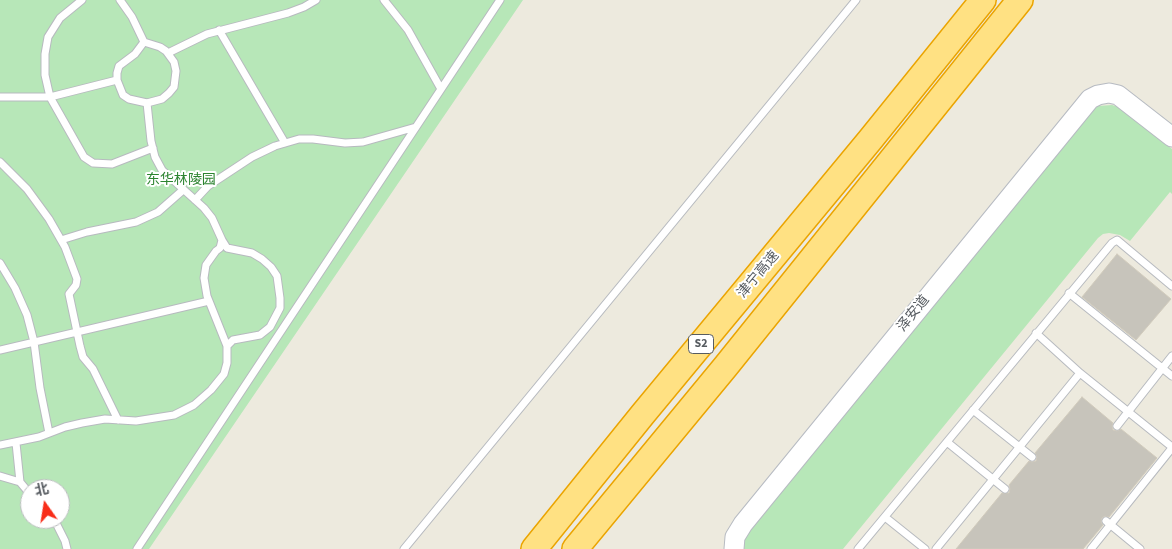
<!DOCTYPE html>
<meta charset="utf-8">
<style>
body{margin:0}
#map{position:relative;width:1172px;height:549px;overflow:hidden;background:#edeade;font-family:"Source Sans 3","Noto Sans SC",sans-serif}
canvas{display:block}
.north{position:absolute;left:20px;top:479px;width:50px;height:50px;box-sizing:border-box;background:#fff;border:1px solid #bcbec0;border-radius:50%;rotate:347deg;font-size:14px;font-weight:700;line-height:20px;text-align:center;color:#575c61}
.north::after{content:'';display:block;margin:auto;width:18px;height:22px;background:#f82d19;clip-path:polygon(50% 0,100% 100%,50% 72%,0 100%)}
</style>
<div id="map">
<canvas width="1172" height="549"></canvas>
<div class="north">北</div>
</div>
<script>
const context = document.querySelector('canvas').getContext('2d');
context.lineJoin = 'round';
function fillPath(path, color) {
  context.fillStyle = color;
  context.fill(path, 'evenodd');
}
function poly(rows) {
  const path = new Path2D();
  for (const r of rows) {
    path.moveTo(r[0], r[1]);
    for (let i = 2; i < r.length; i += 2) path.lineTo(r[i], r[i + 1]);
  }
  return path;
}
function stroke(path, color, width, dash) {
  context.strokeStyle = color;
  context.lineWidth = width;
  context.lineCap = dash ? 'butt' : 'round';
  context.setLineDash(dash || []);
  context.stroke(path);
}
function write(font, color, halo, rows, align = 'center') {
  context.font = font + ' "Source Sans 3","Noto Sans SC",sans-serif';
  context.lineWidth = 4;
  context.setLineDash([]);
  context.textBaseline = 'middle';
  context.strokeStyle = halo;
  context.fillStyle = color;
  for (const [text, x, y, turn = 0] of rows) {
    context.save();
    context.translate(x, y);
    context.rotate((+turn || 0) * Math.PI / 180);
    context.textAlign = isNaN(turn) ? turn : align;
    if (halo) context.strokeText(text, 0, 0);
    context.fillText(text, 0, 0);
    context.restore();
  }
}
fillPath(poly([
 [0,0,523,0,149,549,0,549],
 [30,489,60,489,60,519,30,519],
 [1112,105,1122,108,1172,149,1172,194,1170,192,1130,241,1120,235,1109,233,1103,234,1098,238,843,549,741,549,744,535,1094,109,1098,106]
]), '#b7e7b8');
const building = poly([
 [1117,254,1171,299,1136,340,1082,297,1117,254],
 [1082,397,1113,423,1112,426,1113,430,1117,431,1121,429,1157,458,1109,517,1105,516,1102,518,1101,522,1103,525,1083,549,956,549,1002,493,1009,493,1010,489,1009,485,1029,461,1032,462,1036,461,1037,457,1035,453,1082,397]
]);
fillPath(building, '#c7c4bb');
stroke(building, '#d1cbbc', 1);
const lane = poly([
 [82,0,60,18,48,37,45,54,45,75,50,97,84,157,93,163,112,164,153,148],
 [120,0,132,17,144,42],
 [384,0,408,30,441,89],
 [219,30,285,143],
 [144,42,160,47,166,51,174,62,176,71,174,87,169,93,162,99,147,103,129,99,123,95,117,80,117,73,119,66,135,54,144,42],
 [168,53,207,34,288,13,304,7,316,0],
 [0,97,50,97,117,80],
 [0,162,27,189,49,219,65,247,77,279,76,285,69,294,80,346,83,357,93,369,118,420],
 [195,200,208,186,252,157,275,146,299,139,313,139,345,143,363,142,416,127],
 [61,240,87,232,136,222,158,212,183,190],
 [222,240,227,248,252,253,262,259,271,267,277,276,280,298,280,308,270,327,260,335,233,340,227,346],
 [0,263,15,288,27,315,34,342,40,388,49,433],
 [1069,293,1172,376],
 [1036,333,1080,373,1172,447],
 [0,350,209,301],
 [973,410,1032,457],
 [1117,426,1172,356],
 [947,442,1005,489],
 [16,443,20,482,30,494],
 [0,445,39,437,65,427,82,423,105,419,136,421,174,415,194,405,211,390,224,374,227,363,227,346,207,296,204,278,206,265,216,251,220,248,222,240,212,218,204,208,162,170,155,157,151,141,147,103],
 [0,476,20,482],
 [885,517,925,549],
 [54,519,65,541,67,549],
 [1106,521,1140,549],
 [137,549,500,0],
 [404,549,856,0],
 [858,549,1112,243,1117,240,1172,286],
 [936,549,1080,373],
 [1091,549,1172,448]
]);
const secondary = poly([
 [734,549,735,537,743,524,1090,99,1098,95,1109,93,1118,95,1172,137]
]);
const highway = poly([
 [534,549,643,414,870,140,983,0],
 [575,549,726,366,1020,0]
]);
stroke(lane, '#b7babf', 9);
stroke(secondary, '#b7bbc2', 21);
stroke(highway, '#eba400', 28);
stroke(lane, '#fff', 7);
stroke(secondary, '#fff', 19);
stroke(highway, '#ffe183', 25);
for (const [x, y, w] of [
 [701,344,25]
]) {
  const box = new Path2D();
  box.roundRect(x - w / 2, y - 9.5, w, 19, 4);
  context.fillStyle = '#fff';
  context.fill(box);
  stroke(box, '#575c61', 1);
}
write('bold 12px', '#575c61', null, [
 ["S2",701,344]
]);
write('14px', '#2d8431', '#fff', [
 ["东华林陵园",181,181]
]);
write('14px', '#575c61', '#fff', [
 ["津宁高速",759,275,-50],
 ["泽安道",914,314,-51]
]);
</script>
